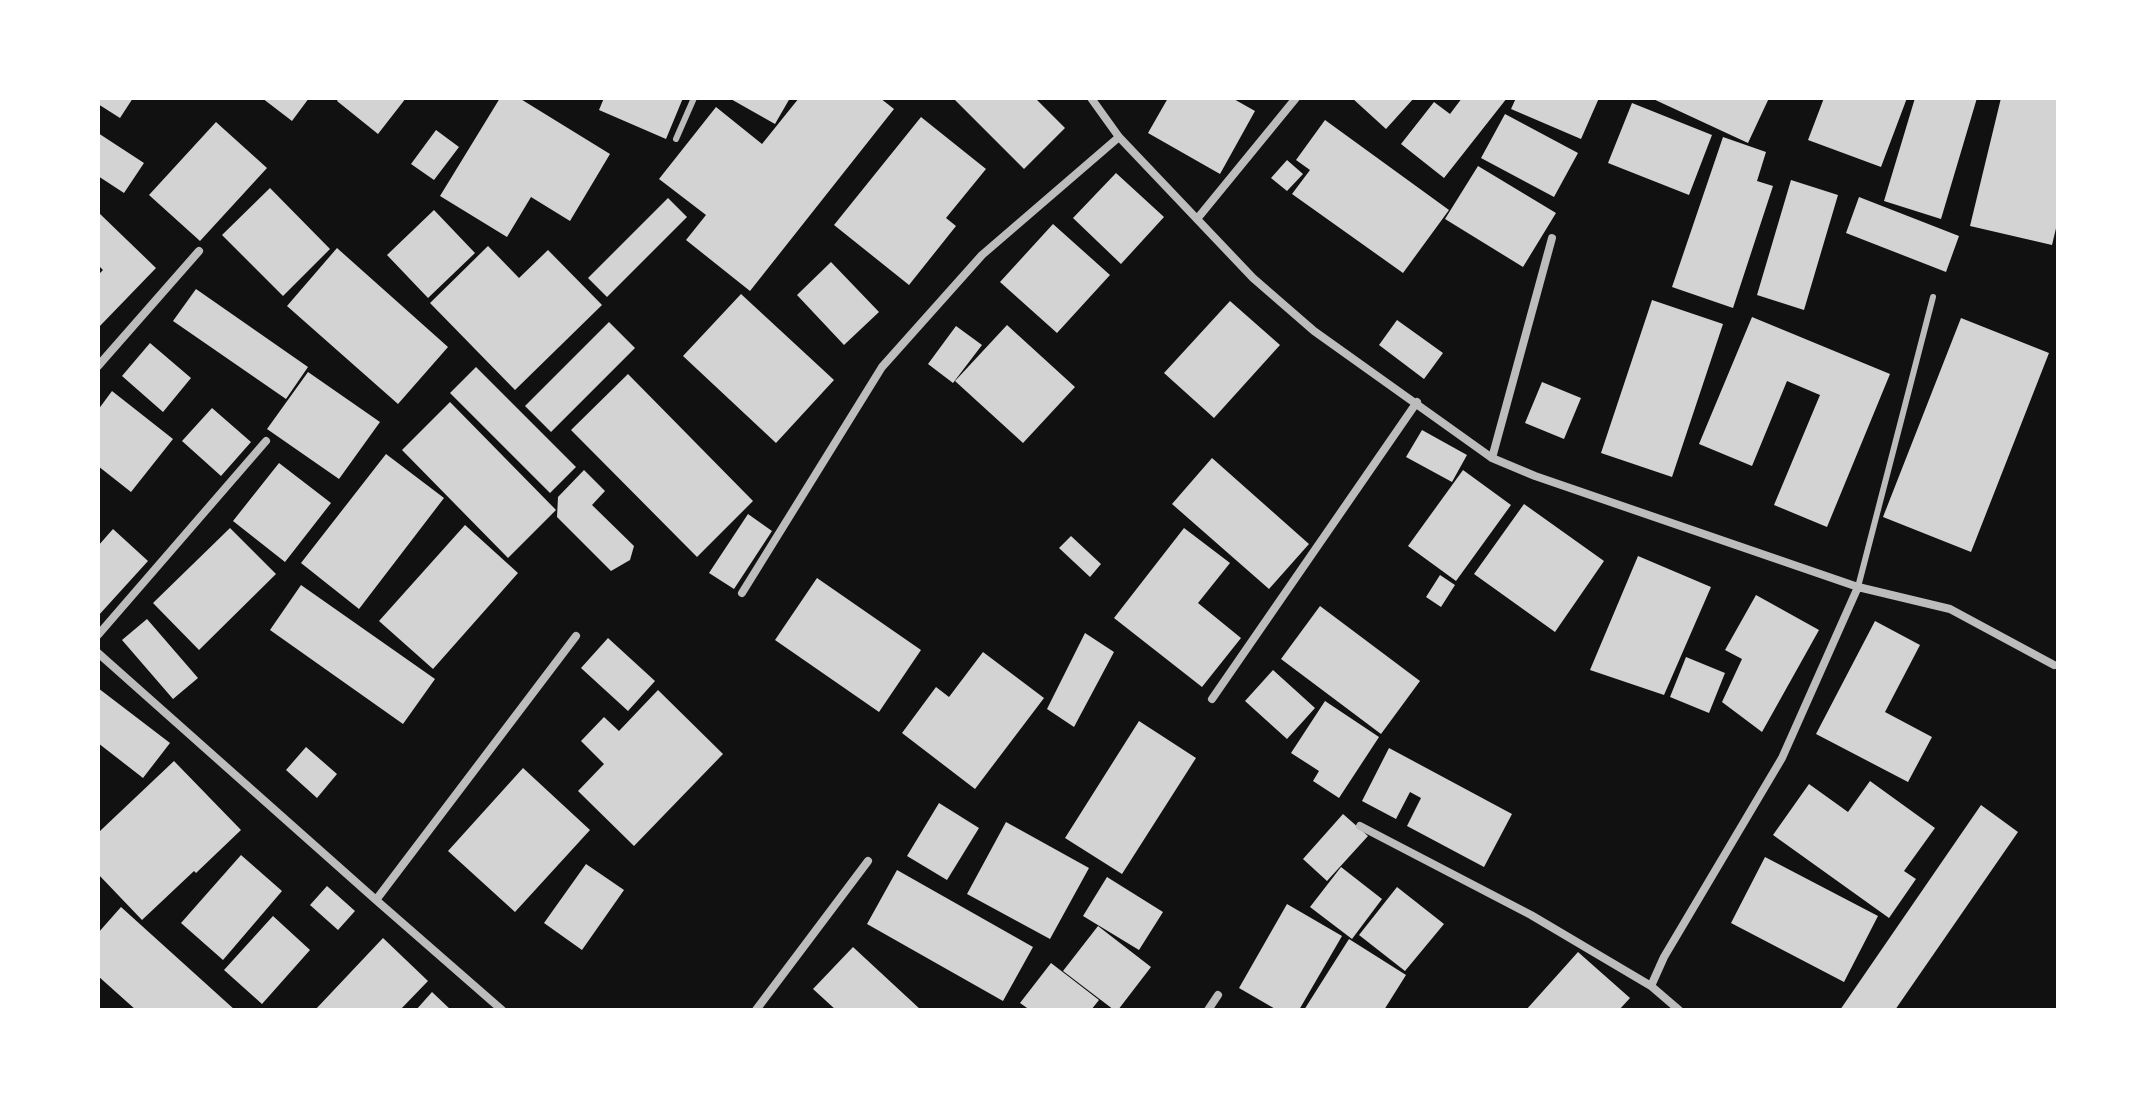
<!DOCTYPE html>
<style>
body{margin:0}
#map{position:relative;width:2156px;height:1108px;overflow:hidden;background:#111;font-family:"Varela Round",sans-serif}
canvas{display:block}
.frame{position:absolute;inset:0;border:100px solid #fff;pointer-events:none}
</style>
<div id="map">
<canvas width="2156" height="1108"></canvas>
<div class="frame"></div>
</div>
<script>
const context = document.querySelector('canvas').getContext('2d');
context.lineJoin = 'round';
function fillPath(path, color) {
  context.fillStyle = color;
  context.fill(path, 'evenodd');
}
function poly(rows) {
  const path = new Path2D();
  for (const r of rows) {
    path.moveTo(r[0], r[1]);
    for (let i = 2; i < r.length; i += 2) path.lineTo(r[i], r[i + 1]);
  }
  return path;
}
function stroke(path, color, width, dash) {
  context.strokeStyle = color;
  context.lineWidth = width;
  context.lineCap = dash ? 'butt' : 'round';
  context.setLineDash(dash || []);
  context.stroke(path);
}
fillPath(poly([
 [98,98,133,98,120,118,98,104],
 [262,98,309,98,292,121],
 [339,98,406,98,378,134,337,101],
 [500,98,519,98,610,154,570,221,531,197,507,237,440,196],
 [604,98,683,98,666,139,599,110],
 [729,98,790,98,775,124],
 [799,98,880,98,894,109,750,291,686,240,706,215,659,179,716,107,762,144],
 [953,98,1035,98,1065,128,1024,169],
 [1168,98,1232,98,1255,111,1220,174,1148,133],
 [1352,98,1414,98,1386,129],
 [1462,98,1507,98,1444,178,1401,144,1434,102,1450,114],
 [1516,98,1599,98,1581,139,1511,109],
 [1651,98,1769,98,1748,143],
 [1824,98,1907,98,1881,167,1808,140],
 [1915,98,1977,98,1941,219,1884,201],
 [2001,98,2058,98,2058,220,2052,245,1970,226],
 [1632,103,1712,135,1689,195,1608,163],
 [1505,114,1578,153,1554,197,1481,158],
 [921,117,986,169,946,218,956,226,909,285,834,225],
 [1325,120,1449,210,1403,273,1292,194,1310,170,1296,160],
 [216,122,267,168,200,241,149,195],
 [436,130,459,147,434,180,411,164],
 [98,133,144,163,124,193,98,176],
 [1723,137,1766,152,1757,181,1773,186,1733,308,1672,287],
 [1287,160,1303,174,1287,191,1271,178],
 [1478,166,1556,213,1523,267,1445,219],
 [1116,173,1164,217,1121,264,1073,218],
 [1791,180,1838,195,1804,310,1757,295],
 [270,188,330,249,283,296,222,235],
 [1859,197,1959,236,1946,272,1846,233],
 [668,198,687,217,607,297,588,278],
 [434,210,475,253,428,298,387,255],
 [98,212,156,268,98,328,98,275,103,270,98,265],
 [1053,224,1110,275,1057,333,1000,282],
 [488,246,519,278,548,250,602,305,515,390,430,303],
 [337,248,448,347,398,404,287,306],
 [831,262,879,312,844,345,797,295],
 [196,289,308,367,286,399,173,321],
 [741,294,834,380,776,443,683,356],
 [1652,300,1723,324,1672,477,1601,453],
 [1230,301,1280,345,1214,418,1164,373],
 [1752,317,1890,374,1827,527,1774,505,1820,395,1787,381,1752,466,1699,444],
 [1961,318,2049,353,1971,552,1883,517],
 [1397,320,1443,353,1424,379,1379,345],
 [609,322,635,348,551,432,525,406],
 [1007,325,1075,387,1023,443,955,381],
 [956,326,982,345,953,383,928,364],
 [150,343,191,378,163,412,122,376],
 [476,367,576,467,550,493,450,393],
 [308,372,380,422,339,479,267,429],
 [628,374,753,501,697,557,571,430],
 [1542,382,1581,398,1564,439,1525,423],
 [112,391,173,439,131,492,98,466,98,410],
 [450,402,556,510,508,558,402,450],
 [212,408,251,442,221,476,182,441],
 [1422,430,1467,455,1452,482,1406,457],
 [386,454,444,498,359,609,301,563],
 [1212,458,1309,544,1269,589,1172,504],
 [279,463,331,503,285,562,233,521],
 [584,470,605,491,592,505,634,546,630,560,611,571,557,517,558,497],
 [1463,470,1511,505,1456,581,1408,546],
 [1524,504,1604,561,1555,632,1474,574],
 [748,514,772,531,734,589,709,573],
 [465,525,518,573,433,669,379,621],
 [230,528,276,574,199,650,153,603],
 [1184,528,1230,563,1198,603,1241,638,1202,687,1114,618],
 [113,529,148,561,98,616,98,546],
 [1071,536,1101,564,1090,577,1059,548],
 [1638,556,1711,587,1664,695,1590,670],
 [1440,575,1455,585,1441,607,1426,597],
 [817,578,921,650,879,712,775,640],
 [301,585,435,679,403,724,270,630],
 [1756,595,1819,630,1762,732,1722,702,1742,659,1725,650],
 [1320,606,1420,681,1381,734,1281,659],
 [147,619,198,678,173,699,122,640],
 [1875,621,1920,645,1885,712,1932,737,1908,782,1816,734],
 [1085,633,1114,652,1074,727,1047,709],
 [608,638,655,681,628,711,581,668],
 [983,652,1044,698,975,789,902,733,936,687,949,697],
 [1686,657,1725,673,1709,713,1670,697],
 [1273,670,1315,708,1287,739,1245,701],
 [98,688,170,743,143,778,98,743],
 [658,690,723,754,634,846,578,791,604,764,581,741,604,717,619,731],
 [1325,701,1379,737,1339,798,1313,781,1319,771,1291,753],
 [1139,721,1196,758,1122,874,1065,838],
 [306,747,337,774,317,798,286,770],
 [1389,748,1512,814,1484,867,1407,826,1421,798,1410,792,1396,819,1362,801],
 [174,761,241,830,196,873,194,871,142,920,98,874,98,828,100,831],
 [523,768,590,830,515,912,448,851],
 [1870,781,1935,828,1904,871,1916,879,1889,918,1773,835,1809,784,1848,812],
 [939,803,979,828,947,880,907,856],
 [1981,805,2018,832,1895,1010,1840,1010],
 [1343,814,1368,836,1327,881,1303,859],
 [1006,822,1089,868,1050,939,967,894],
 [241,855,282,891,223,960,181,923],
 [1765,857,1878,916,1844,982,1731,923],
 [586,864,624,890,582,950,544,923],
 [1341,867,1382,899,1352,939,1310,907],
 [897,870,1033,947,1003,1001,867,924],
 [1107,877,1163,912,1139,950,1083,916],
 [327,886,355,911,338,930,310,905],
 [1397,887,1444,924,1405,971,1359,935],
 [1287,904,1342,936,1299,1010,1277,1010,1239,988],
 [121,907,235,1010,136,1010,98,976,98,933],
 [273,916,310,950,262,1004,224,970],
 [1098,926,1151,967,1118,1010,1114,1010,1063,971],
 [383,938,428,981,400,1010,315,1010],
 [1349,939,1406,975,1384,1010,1304,1010],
 [853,947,921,1010,836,1010,813,989],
 [1578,952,1630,998,1619,1010,1526,1010],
 [1051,963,1099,1000,1091,1010,1030,1010,1020,1003],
 [432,992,451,1010,416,1010]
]), '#d3d3d3');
stroke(poly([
 [676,139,694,98],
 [1858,587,1933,297]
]), '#bcbcbc', 6);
stroke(poly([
 [1091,98,1119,137,1253,278,1314,331,1492,458,1535,476,1858,587,1950,609,2054,665],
 [1197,219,1296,98],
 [98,366,199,251],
 [1492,458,1552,238],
 [742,593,882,367,982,255,1119,137],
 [98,635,266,441],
 [98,653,376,900,502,1010],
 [1212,699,1417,402],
 [1360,826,1531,915,1651,986,1679,1010],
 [376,900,576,636],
 [1651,986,1664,957,1782,758,1858,587],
 [756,1010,868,861],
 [1208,1010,1218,995]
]), '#bcbcbc', 8);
</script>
